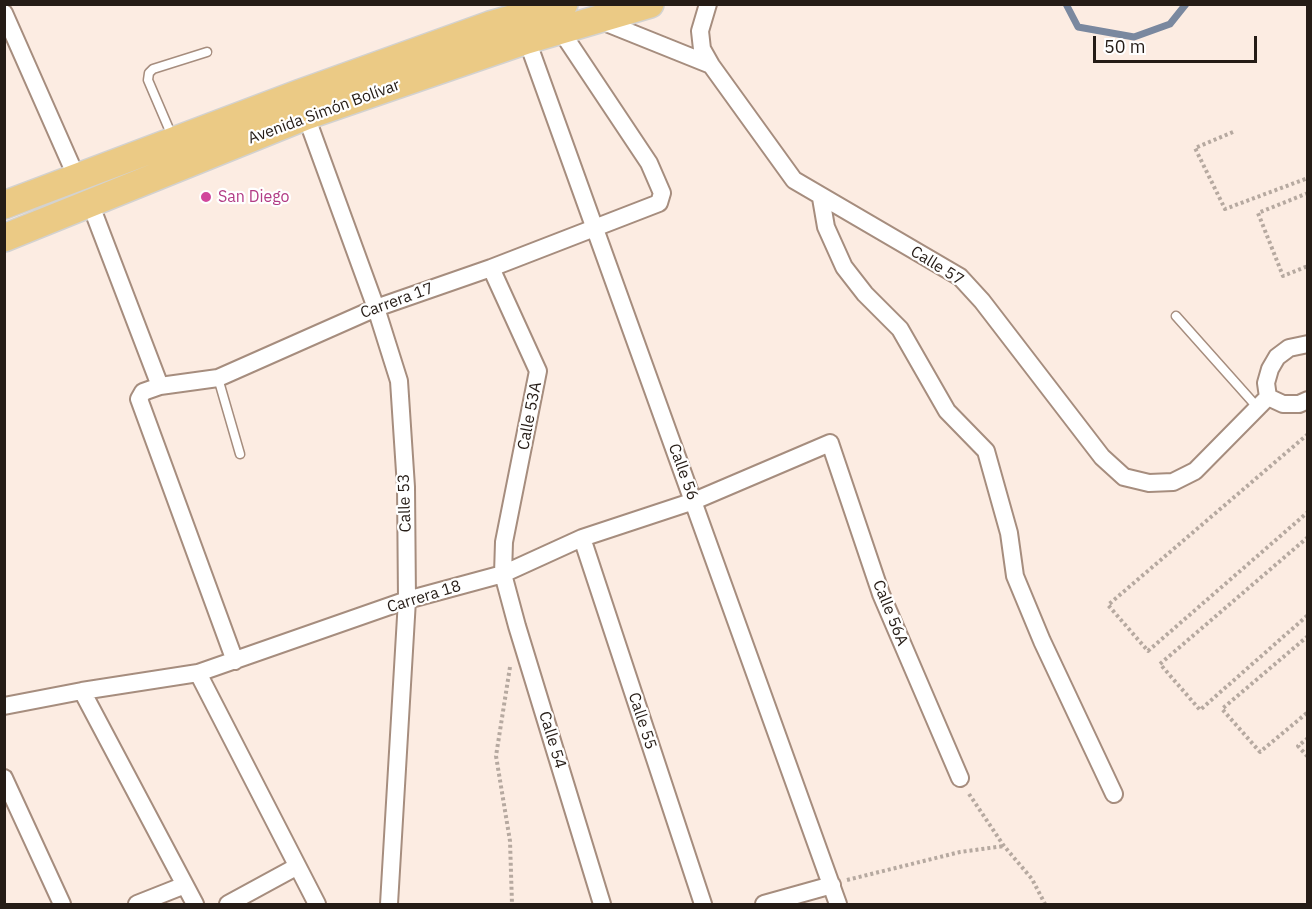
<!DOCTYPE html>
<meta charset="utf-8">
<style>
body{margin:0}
#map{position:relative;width:1312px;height:909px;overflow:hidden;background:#fcece2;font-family:"IBM Plex Sans",sans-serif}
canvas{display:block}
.frame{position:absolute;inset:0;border:6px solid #251c16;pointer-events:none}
.scale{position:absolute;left:1093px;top:36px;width:164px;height:27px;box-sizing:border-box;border:3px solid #251c16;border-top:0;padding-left:8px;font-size:18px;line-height:21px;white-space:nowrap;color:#251c16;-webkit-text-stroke:4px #fff;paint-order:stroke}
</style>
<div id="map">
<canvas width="1312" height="909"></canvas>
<div class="frame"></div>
<div class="scale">50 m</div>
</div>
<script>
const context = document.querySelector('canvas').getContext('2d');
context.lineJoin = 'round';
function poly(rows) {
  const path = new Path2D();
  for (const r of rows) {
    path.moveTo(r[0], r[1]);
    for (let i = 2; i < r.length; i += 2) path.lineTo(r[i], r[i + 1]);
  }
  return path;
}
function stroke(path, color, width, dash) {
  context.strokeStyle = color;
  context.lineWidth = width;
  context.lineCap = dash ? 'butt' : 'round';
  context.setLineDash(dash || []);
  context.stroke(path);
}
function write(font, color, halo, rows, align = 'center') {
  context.font = font + ' "IBM Plex Sans",sans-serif';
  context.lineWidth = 4.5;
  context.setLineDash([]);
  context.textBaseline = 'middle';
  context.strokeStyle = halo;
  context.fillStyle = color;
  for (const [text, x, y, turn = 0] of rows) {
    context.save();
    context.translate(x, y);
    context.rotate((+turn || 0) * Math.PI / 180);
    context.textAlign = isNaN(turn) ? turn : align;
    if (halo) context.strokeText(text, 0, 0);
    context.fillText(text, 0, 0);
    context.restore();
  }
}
stroke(poly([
 [1066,4,1078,27,1134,37,1170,24,1186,4]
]), '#7a889f', 7);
const service = poly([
 [172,136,148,80,149,73,153,69,207,52],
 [1176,316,1258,408],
 [218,378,240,454]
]);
const minor = poly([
 [708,4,700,31,702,49,711,65,794,180,960,277,982,301,1102,457,1124,477,1149,483,1173,482,1195,471,1268,397],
 [4,13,76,176],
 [599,20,711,65],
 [527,40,838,904],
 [306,116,376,308,399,381,406,487,407,600,389,904],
 [821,198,826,227,844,267,865,294,900,329,947,411,986,451,1009,533,1015,576,1042,641,1114,794],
 [90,203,160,386],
 [491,268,538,371,504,542,503,574,517,626,602,904],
 [1268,397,1266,383,1270,369,1277,357,1289,348,1308,344],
 [1268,397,1283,404,1299,404,1308,400],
 [582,538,703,904],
 [235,661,139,399,143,392,160,386,218,378,376,308,491,268,659,203,662,193,649,163,561,31],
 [198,673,317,904],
 [82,691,195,904],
 [4,706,82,691,198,673,407,600,503,574,582,538,694,501,830,443,881,594,960,778],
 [4,778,62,904],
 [137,904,185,885],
 [228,904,296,867],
 [764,904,832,885]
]);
const primary = poly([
 [4,205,298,94,490,25,564,4],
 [4,238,306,116,527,40,650,4]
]);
stroke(service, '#a68d7e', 11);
stroke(minor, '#a68d7e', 20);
stroke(primary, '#d3d2d0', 30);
stroke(poly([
 [1233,132,1195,148,1225,209,1308,178],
 [1308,193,1258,213,1283,276,1308,266],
 [1308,434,1108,605,1148,651,1308,512],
 [1308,537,1160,664,1200,710,1308,615],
 [1308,636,1222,709,1260,752,1308,712],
 [510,667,496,756,510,841,512,904],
 [1308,738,1298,746,1308,757],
 [969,794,1004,846,1032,879,1045,904],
 [847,880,960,852,1004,846]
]), '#b6a9a0', 4, [3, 3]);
stroke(service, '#fff', 8);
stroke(minor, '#fff', 16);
stroke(primary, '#ebca85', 27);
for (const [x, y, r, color] of [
 [206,197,6,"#d1479c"]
]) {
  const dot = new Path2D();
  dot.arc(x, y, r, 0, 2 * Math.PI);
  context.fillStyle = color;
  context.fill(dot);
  stroke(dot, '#fff', 2);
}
write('16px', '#251c16', '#fff', [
 ["Avenida Simón Bolívar",324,112,-20],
 ["Calle 57",937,266,32],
 ["Carrera 17",397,301,-20],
 ["Calle 53A",530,416,-79],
 ["Calle 56",683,472,70],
 ["Calle 53",405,503,-92],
 ["Carrera 18",424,597,-17],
 ["Calle 56A",890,613,68],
 ["Calle 55",642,721,72],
 ["Calle 54",552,740,73]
]);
write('16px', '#b23c85', '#fff', [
 ["San Diego",218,197]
], 'left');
</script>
